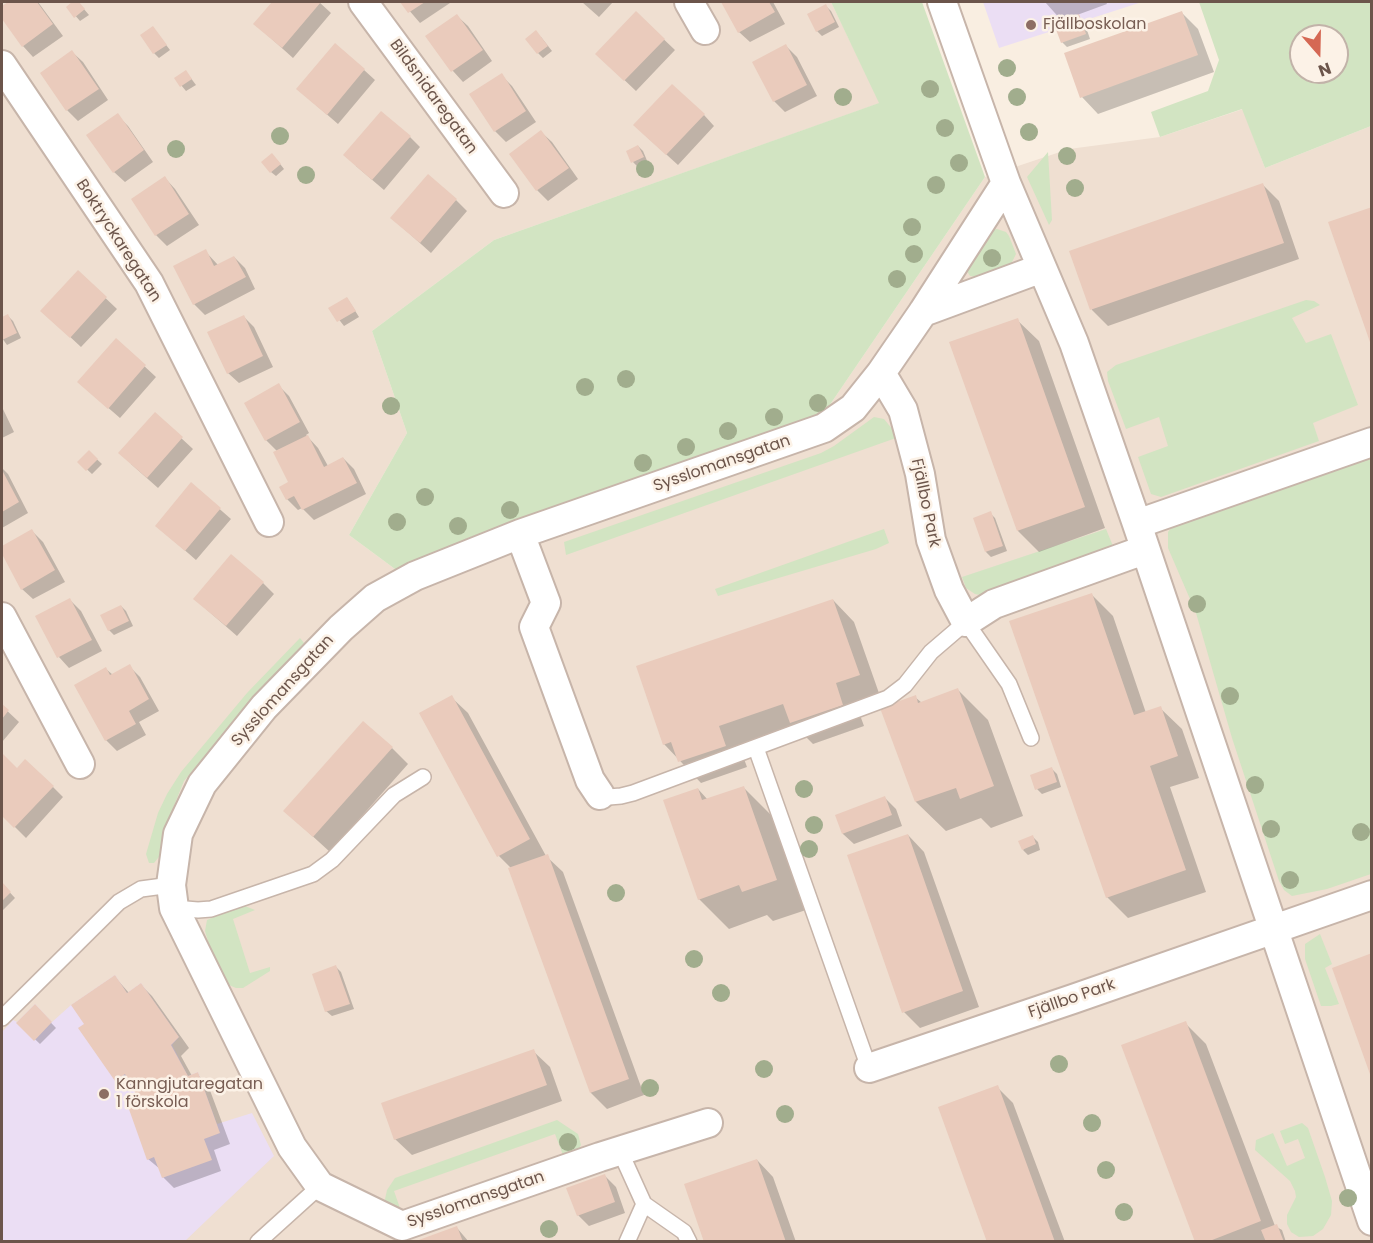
<!DOCTYPE html>
<meta charset="utf-8">
<style>
body{margin:0}
#map{position:relative;width:1373px;height:1243px;overflow:hidden;background:#f9eee1;font-family:Poppins,sans-serif}
canvas{display:block}
.frame{position:absolute;inset:0;border:3px solid #6c554b;pointer-events:none}
.north{position:absolute;left:1289px;top:24px;width:60px;height:60px;box-sizing:border-box;background:#fcf2e7;border:2px solid #c2b3a9;border-radius:50%;rotate:160deg;font-size:16px;font-weight:700;line-height:24px;text-align:center;color:#6c554b}
.north::after{content:'';display:block;margin:auto;width:21px;height:27px;background:#d56854;clip-path:polygon(50% 0,100% 100%,50% 72%,0 100%)}
</style>
<div id="map">
<canvas width="1373" height="1243"></canvas>
<div class="frame"></div>
<div class="north">N</div>
</div>
<script>
const context = document.querySelector('canvas').getContext('2d');
context.lineJoin = 'round';
function fillPath(path, color) {
  context.fillStyle = color;
  context.fill(path, 'evenodd');
}
function poly(rows) {
  const path = new Path2D();
  for (const r of rows) {
    path.moveTo(r[0], r[1]);
    for (let i = 2; i < r.length; i += 2) path.lineTo(r[i], r[i + 1]);
  }
  return path;
}
function stroke(path, color, width, dash) {
  context.strokeStyle = color;
  context.lineWidth = width;
  context.lineCap = dash ? 'butt' : 'round';
  context.setLineDash(dash || []);
  context.stroke(path);
}
function write(font, color, halo, rows, align = 'center') {
  context.font = font + ' Poppins,sans-serif';
  context.lineWidth = 5;
  context.setLineDash([]);
  context.textBaseline = 'middle';
  context.strokeStyle = halo;
  context.fillStyle = color;
  for (const [text, x, y, turn = 0] of rows) {
    context.save();
    context.translate(x, y);
    context.rotate((+turn || 0) * Math.PI / 180);
    context.textAlign = isNaN(turn) ? turn : align;
    if (halo) context.strokeText(text, 0, 0);
    context.fillText(text, 0, 0);
    context.restore();
  }
}
fillPath(poly([
 [2,2,831,2,880,103,494,240,372,331,407,433,349,535,399,572,468,538,825,412,985,177,1069,149,1160,137,1243,109,1265,168,1371,126,1371,1241,2,1242]
]), '#efdfd1');
fillPath(poly([
 [983,2,1142,2,999,48],
 [115,975,127,993,141,983,179,1037,172,1045,188,1076,198,1072,217,1124,252,1113,274,1156,185,1241,2,1242,2,1032,13,1020,17,1022,35,1004,52,1022,71,1005]
]), '#ebdef4');
fillPath(poly([
 [831,2,922,2,985,177,825,412,468,538,399,572,349,535,407,433,372,331,494,240,879,103],
 [1199,2,1371,2,1371,126,1265,168,1242,109,1160,137,1151,112,1208,91,1219,60],
 [1301,36,1337,36,1337,72,1301,72],
 [1048,152,1052,220,1049,225,1027,177],
 [997,229,1006,232,1009,236,1016,254,1011,264,976,277,970,276,967,271,968,266,992,230],
 [1306,300,1314,301,1320,305,1292,318,1306,343,1331,334,1358,405,1313,423,1319,441,1161,497,1151,494,1138,457,1168,446,1159,417,1126,429,1108,381,1107,372,1116,365],
 [874,417,884,419,893,430,896,438,566,555,564,542,821,453,834,446],
 [1371,449,1371,874,1327,889,1292,896,1284,890,1279,881,1232,738,1196,613,1168,548,1168,532,1175,523],
 [884,529,889,543,876,549,718,596,715,589],
 [1106,529,1115,551,985,596,975,594,966,588,962,577],
 [300,638,304,643,244,708,184,781,167,823,162,853,154,863,149,863,146,854,158,813,167,794,181,772,247,693],
 [245,906,255,910,233,919,250,973,270,967,270,971,243,988,236,988,229,985,210,948,205,931,207,920,236,907],
 [1320,934,1332,964,1325,968,1339,1004,1331,1006,1321,1006,1305,959,1305,944],
 [557,1120,578,1134,581,1145,578,1150,563,1155,555,1134,394,1191,401,1211,384,1204,387,1190,395,1178],
 [1302,1123,1308,1128,1325,1177,1332,1201,1331,1215,1323,1229,1313,1236,1299,1237,1291,1232,1287,1224,1287,1215,1296,1197,1295,1191,1290,1181,1255,1150,1256,1140,1273,1133,1287,1166,1305,1158,1298,1139,1285,1144,1280,1131]
]), '#d2e4c2');
fillPath(poly([
 [10,2,38,2,63,36,33,57,23,46,2,17,2,8],
 [75,2,78,2,89,15,80,21,68,7],
 [273,2,319,2,331,13,293,58,255,24],
 [402,2,449,2,450,3,420,23],
 [582,2,613,2,599,17],
 [723,2,773,2,785,24,750,42,739,32],
 [1045,2,1106,2,1107,4,1077,15,1084,21,1090,39,1067,47,1062,42,1063,22],
 [826,6,831,11,839,27,822,36,817,31],
 [636,13,675,50,636,91,597,54],
 [1182,13,1198,29,1214,72,1098,114,1082,97],
 [457,16,468,26,492,61,463,82,453,71,428,36],
 [153,28,170,50,159,58,154,53],
 [541,37,552,51,543,58,538,53],
 [786,46,797,57,817,96,785,112,774,101],
 [72,52,83,62,108,100,78,121,67,110],
 [364,70,375,80,338,124,309,99],
 [501,75,512,86,536,122,506,142,495,131],
 [190,77,196,85,186,91,176,79],
 [117,115,128,126,153,162,125,182,114,172],
 [704,115,714,126,678,165,646,136],
 [541,132,552,142,578,179,548,201,537,190,511,154],
 [410,137,420,147,384,190,356,166],
 [638,146,643,151,648,163,638,167,633,162,628,152],
 [277,160,284,169,276,176,271,172],
 [165,178,175,189,199,225,167,246,156,235,133,200],
 [1263,185,1279,201,1299,259,1108,326,1092,310,1071,252],
 [456,200,467,211,431,253,392,218],
 [205,251,218,265,234,257,245,268,255,289,205,315,194,304],
 [78,272,117,309,81,347,53,321],
 [347,298,359,317,344,326,330,308],
 [8,316,13,321,21,338,7,345,2,338,2,319],
 [244,317,254,327,273,367,239,383,228,373],
 [1017,320,1039,341,1105,528,1039,552,1018,531],
 [116,340,156,377,120,418,90,392],
 [278,385,289,396,309,433,306,435,318,448,328,466,343,458,354,469,366,494,314,520,302,508,298,510,287,499,290,483,278,452,266,440,246,403],
 [2,407,14,432,2,438],
 [155,414,193,449,158,488,131,464],
 [89,452,102,464,92,474,79,462],
 [2,468,8,474,28,513,2,528],
 [191,484,231,519,196,560,157,526],
 [990,513,995,518,1007,551,991,557,986,552],
 [32,531,43,542,65,582,33,599,22,589,2,551,2,547],
 [263,583,274,594,237,636,206,609],
 [1091,594,1113,616,1146,713,1160,708,1182,729,1199,778,1170,787,1206,892,1128,918,1107,897],
 [70,600,81,611,102,651,69,668,59,657],
 [833,600,854,622,880,696,856,704,864,726,813,744,797,728,740,748,747,767,701,783,664,744],
 [121,606,126,611,133,626,114,635,109,630,102,616],
 [129,666,140,677,159,711,139,722,146,735,117,751,106,740,106,669,113,675],
 [958,690,988,720,1023,816,991,828,981,818,946,831,916,802,915,697,922,703],
 [451,697,468,713,546,856,563,872,644,1095,607,1109,591,1093,512,869,499,856],
 [2,706,19,722,2,742],
 [392,748,408,764,330,852,285,811],
 [2,756,17,770,53,787,63,797,26,838,2,814],
 [1052,769,1057,774,1061,787,1042,794,1037,789],
 [743,787,773,817,806,910,773,921,767,915,729,929,699,899,698,789,708,800],
 [885,798,896,809,902,826,854,844,843,834,837,816],
 [908,835,924,852,979,1007,920,1028,904,1012],
 [1033,837,1038,842,1040,850,1028,855,1023,850],
 [2,884,15,898,2,911],
 [336,967,341,972,354,1009,332,1016,326,1011],
 [115,977,129,993,141,985,152,996,189,1048,181,1056,192,1076,197,1074,208,1085,230,1144,214,1150,221,1171,174,1188,163,1177,160,1169,148,1159,138,1095,133,1086,127,1091,116,1080,86,1024],
 [35,1006,56,1028,40,1044,18,1023],
 [1185,1023,1206,1044,1275,1226,1282,1230,1286,1242,1197,1242],
 [533,1051,550,1067,562,1101,412,1155,395,1139],
 [997,1087,1013,1103,1065,1242,989,1242],
 [757,1160,773,1177,796,1242,706,1242],
 [605,1176,616,1187,625,1213,589,1226,578,1215],
 [457,1228,469,1242,421,1242]
]), '#0003');
fillPath(poly([
 [8,2,37,2,53,24,22,47,2,19,2,6],
 [72,2,79,2,85,9,74,18,66,7],
 [272,2,321,2,282,48,253,24],
 [400,2,425,2,408,13],
 [721,2,769,2,775,12,738,33],
 [826,4,835,22,816,32,807,14],
 [636,11,665,39,624,81,595,54],
 [1182,11,1198,55,1080,98,1064,53],
 [457,14,483,50,451,72,425,36],
 [1079,14,1086,34,1061,43,1054,24],
 [153,26,167,45,153,54,140,35],
 [536,30,548,46,537,54,525,39],
 [335,43,365,69,327,115,296,89],
 [786,44,807,85,773,102,752,62],
 [72,50,99,89,66,111,40,73],
 [186,70,192,79,180,87,174,78],
 [502,73,526,111,494,132,469,94],
 [672,84,705,114,666,155,633,125],
 [381,111,411,136,372,180,343,155],
 [118,113,144,150,113,173,86,135],
 [541,130,569,168,536,191,509,154],
 [638,145,644,157,631,163,626,151],
 [272,153,281,164,270,173,261,162],
 [428,174,457,199,420,243,390,218],
 [165,176,189,214,155,236,131,199],
 [1263,183,1284,243,1090,310,1069,251],
 [1372,207,1372,345,1371,345,1328,222],
 [206,249,214,266,234,256,246,277,193,305,173,266],
 [78,270,107,297,70,338,40,311],
 [347,297,356,311,337,322,328,308],
 [8,314,17,333,2,340,2,317],
 [244,315,263,356,227,374,207,332],
 [1018,318,1085,507,1017,531,949,342],
 [116,338,146,365,108,409,77,382],
 [279,383,300,422,265,441,244,403],
 [155,412,183,437,147,478,118,453],
 [308,435,324,467,343,457,357,483,302,510,294,496,286,500,279,487,288,482,273,452],
 [89,450,98,459,86,471,77,462],
 [2,470,19,502,2,512],
 [191,482,221,508,185,551,155,526],
 [991,511,1003,546,985,552,973,518],
 [32,529,55,570,21,590,2,554,2,546],
 [231,554,264,582,226,626,193,599],
 [1092,593,1134,715,1161,706,1178,756,1150,766,1186,870,1106,898,1009,621],
 [70,598,92,640,57,658,35,616],
 [833,599,860,675,836,683,843,705,790,723,783,704,719,726,726,746,678,762,671,742,663,745,636,666],
 [121,605,129,621,108,631,100,615],
 [130,664,149,699,129,711,136,724,105,741,74,685,106,667,110,675],
 [958,688,994,786,960,799,956,788,915,802,880,708,916,695,918,703],
 [452,695,530,839,497,857,419,713],
 [2,704,9,710,2,719],
 [363,721,393,747,313,837,283,811],
 [2,753,17,768,25,759,54,786,14,828,2,816],
 [1052,767,1057,782,1035,790,1030,775],
 [744,786,777,880,742,892,739,885,698,900,663,800,698,788,702,800],
 [885,796,892,815,842,834,835,815],
 [908,834,963,991,902,1013,847,855],
 [1033,835,1036,844,1022,850,1018,841],
 [548,854,629,1079,590,1093,508,868],
 [2,882,11,892,2,901],
 [1372,953,1372,1077,1371,1077,1332,968],
 [336,965,350,1004,325,1012,312,974],
 [115,975,127,993,141,983,179,1037,171,1045,188,1076,198,1072,220,1133,204,1139,212,1160,162,1178,154,1157,147,1160,125,1098,136,1094,125,1074,115,1081,78,1028,84,1024,71,1005],
 [35,1004,52,1022,34,1041,16,1023],
 [1186,1021,1261,1221,1207,1242,1195,1242,1121,1045],
 [534,1049,547,1085,394,1140,381,1103],
 [998,1085,1055,1242,987,1242,938,1107],
 [757,1159,786,1242,704,1242,684,1184],
 [605,1174,615,1202,577,1216,566,1188],
 [1277,1224,1284,1242,1266,1242,1261,1230],
 [457,1226,463,1242,416,1242,416,1241]
]), '#eacbbc');
const service = poly([
 [756,748,869,1068],
 [600,795,609,797,621,796,633,793,888,698,905,685,931,652,966,622,1009,684,1031,738],
 [174,908,198,910,211,909,313,874,332,860,394,795,423,777],
 [2,1018,119,902,141,889,171,885],
 [620,1151,644,1204,627,1242],
 [644,1204,684,1232,689,1242],
 [258,1242,320,1186]
]);
const minor = poly([
 [363,2,504,193],
 [689,2,705,30],
 [2,65,149,283,269,522],
 [1006,183,1074,343,1137,524,1372,1221],
 [923,312,1042,268],
 [881,373,903,410,920,474,931,540,949,590,966,622,994,604,1144,550],
 [1137,524,1372,442],
 [520,534,546,603,534,627,590,780,600,795],
 [2,617,80,764],
 [869,1068,1073,999,1372,895],
 [708,1123,600,1157,402,1226,320,1186,292,1147,174,908,171,885,178,834,202,784,264,707,341,628,375,598,415,576,520,534,824,428,853,408,881,373,923,312,1006,183,942,2]
]);
stroke(service, '#c7b5aa', 18);
stroke(minor, '#c7b5aa', 32);
stroke(service, '#fff', 15);
stroke(minor, '#fff', 28);
context.fillStyle = '#a1ad8d';
for (const [x, y] of [
 [1007,68],
 [930,89],
 [843,97],
 [1017,97],
 [945,128],
 [1029,132],
 [280,136],
 [176,149],
 [1067,156],
 [959,163],
 [645,169],
 [306,175],
 [936,185],
 [1075,188],
 [912,227],
 [914,254],
 [992,258],
 [897,279],
 [626,379],
 [585,387],
 [818,403],
 [391,406],
 [774,417],
 [728,431],
 [686,447],
 [643,463],
 [425,497],
 [510,510],
 [397,522],
 [458,526],
 [1197,604],
 [1230,696],
 [1255,785],
 [804,789],
 [814,825],
 [1271,829],
 [1361,832],
 [809,849],
 [1290,880],
 [616,893],
 [694,959],
 [721,993],
 [1059,1064],
 [764,1069],
 [650,1088],
 [785,1114],
 [1092,1123],
 [568,1142],
 [1106,1170],
 [1348,1198],
 [1124,1212],
 [549,1229]
]) {
  context.beginPath();
  context.arc(x, y, 9, 0, 2 * Math.PI);
  context.fill();
}
for (const [x, y, r, color] of [
 [1031,25,6,"#8d6e63"],
 [104,1094,6,"#8d6e63"]
]) {
  const dot = new Path2D();
  dot.arc(x, y, r, 0, 2 * Math.PI);
  context.fillStyle = color;
  context.fill(dot);
  stroke(dot, '#fcf2e7', 2);
}
write('16px', '#785e54', '#fcf2e7', [
 ["Fjällboskolan",1043,25],
 ["Kanngjutaregatan",116,1085],
 ["1 förskola",116,1103]
], 'left');
write('16px', '#6c554b', '#fcf2e7', [
 ["Bildsnidaregatan",433,97,54],
 ["Boktryckaregatan",118,241,57],
 ["Sysslomansgatan",722,464,-19],
 ["Fjällbo Park",925,503,78],
 ["Sysslomansgatan",283,691,-48],
 ["Fjällbo Park",1072,999,-19],
 ["Sysslomansgatan",476,1200,-19]
]);
</script>
